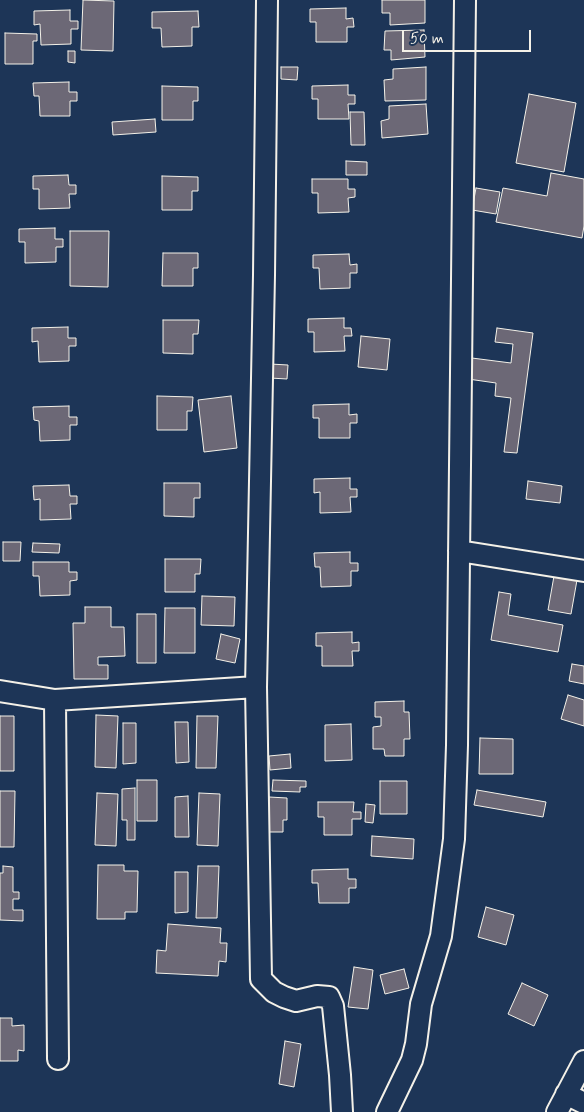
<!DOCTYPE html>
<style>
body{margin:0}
#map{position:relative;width:584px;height:1112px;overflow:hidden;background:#1d3557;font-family:Mynerve,sans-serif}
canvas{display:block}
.scale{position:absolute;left:402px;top:30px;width:129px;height:22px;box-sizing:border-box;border:2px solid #f4f1e8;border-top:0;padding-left:6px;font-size:15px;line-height:18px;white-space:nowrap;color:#f4f1e8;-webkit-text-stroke:4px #1d3557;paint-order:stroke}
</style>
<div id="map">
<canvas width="584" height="1112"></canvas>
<div class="scale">50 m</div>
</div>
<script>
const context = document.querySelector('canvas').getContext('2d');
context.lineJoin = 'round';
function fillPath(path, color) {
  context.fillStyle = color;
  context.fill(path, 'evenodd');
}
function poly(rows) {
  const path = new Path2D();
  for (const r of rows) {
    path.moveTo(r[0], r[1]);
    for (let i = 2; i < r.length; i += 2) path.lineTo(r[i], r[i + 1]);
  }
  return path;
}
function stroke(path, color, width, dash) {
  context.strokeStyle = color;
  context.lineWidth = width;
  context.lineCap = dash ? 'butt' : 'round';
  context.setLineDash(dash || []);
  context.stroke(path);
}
const building = poly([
 [83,0,114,1,113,51,81,50,83,0],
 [382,0,425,0,425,23,390,25,390,13,382,13,382,0],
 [346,8,346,19,353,18,354,27,347,27,347,42,316,42,316,22,310,22,310,9,346,8],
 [70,10,70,21,78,21,78,29,71,29,71,44,41,45,40,24,34,25,34,11,70,10],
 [198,11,199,27,192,27,192,46,162,47,161,28,152,28,152,12,198,11],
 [424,30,425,57,391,60,391,50,384,50,385,31,424,30],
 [5,33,37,34,37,41,33,41,33,64,5,64,5,33],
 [68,51,75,51,75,63,68,62,68,51],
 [281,67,298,67,297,80,281,79,281,67],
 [426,67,426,100,385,101,384,80,393,79,393,69,426,67],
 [69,82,69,92,77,92,77,101,70,101,70,116,40,116,39,96,34,96,33,83,69,82],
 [348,85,348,95,355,95,355,104,348,104,349,119,318,119,318,99,312,99,312,86,348,85],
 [162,86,198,87,198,101,193,101,193,120,162,120,162,86],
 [529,94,576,103,564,172,516,163,529,94],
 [426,104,428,134,382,138,381,121,389,119,389,106,426,104],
 [350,112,364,112,365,145,351,145,350,112],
 [155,119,156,132,113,135,112,122,155,119],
 [346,161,367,162,367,175,346,175,346,161],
 [551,173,584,179,584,226,582,238,496,222,503,188,547,196,551,173],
 [68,175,69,185,76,185,76,194,69,194,70,208,39,209,39,189,33,189,33,176,68,175],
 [162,176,198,177,198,191,192,191,192,210,162,210,162,176],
 [312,179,348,179,348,189,355,189,355,197,348,198,349,212,318,213,318,193,312,193,312,179],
 [476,188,500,192,496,214,472,210,476,188],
 [55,228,55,239,63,239,63,247,56,247,56,262,25,263,25,242,19,242,19,229,55,228],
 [70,231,109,231,108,287,70,286,70,231],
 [163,253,198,253,198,268,193,268,193,286,162,286,163,253],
 [349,254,350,265,357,264,357,273,350,273,350,288,320,289,319,268,313,268,313,255,349,254],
 [344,318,344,328,351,328,352,336,344,336,345,351,314,352,314,332,308,332,308,319,344,318],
 [163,320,199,320,198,334,193,334,193,354,163,353,163,320],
 [68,327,68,338,76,338,76,346,69,346,69,361,39,362,38,341,32,342,32,328,68,327],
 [497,328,533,333,517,453,504,452,511,398,495,396,496,383,461,378,464,357,511,363,513,344,495,342,497,328],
 [361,336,390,339,387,370,358,367,361,336],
 [270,364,288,365,287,379,270,378,270,364],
 [157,396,193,397,192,411,187,411,187,430,157,430,157,396],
 [231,396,237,448,204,452,198,400,231,396],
 [349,404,349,415,357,414,357,423,350,423,350,438,319,438,319,418,313,418,313,405,349,404],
 [69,406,69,417,77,417,77,425,70,425,70,440,40,441,39,421,34,420,33,407,69,406],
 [350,478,350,489,357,489,357,497,350,497,351,512,320,513,320,492,314,493,314,479,350,478],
 [528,481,562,486,560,503,526,499,528,481],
 [164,483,200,483,200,498,194,498,194,517,164,516,164,483],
 [69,485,70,496,77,496,77,504,70,504,71,519,40,520,40,499,34,500,33,486,69,485],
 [3,542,21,542,20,561,3,561,3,542],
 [33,543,60,544,59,553,32,552,33,543],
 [350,552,350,563,358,563,358,571,351,571,351,586,321,587,320,567,315,567,314,553,350,552],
 [165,559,201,559,200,574,195,574,195,592,165,592,165,559],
 [33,562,69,562,69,572,77,572,77,580,70,581,70,595,40,596,39,576,33,576,33,562],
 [554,576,577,580,571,614,548,610,554,576],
 [499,592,511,594,508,615,563,625,558,652,491,640,499,592],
 [202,596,235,597,234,626,201,625,202,596],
 [85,607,111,607,111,627,124,627,125,656,98,657,98,665,108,665,108,679,74,679,73,623,85,623,85,607],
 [165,608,195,608,195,653,164,653,165,608],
 [137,614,156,614,156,663,137,663,137,614],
 [352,632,352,643,359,642,359,651,352,651,353,666,322,666,322,646,316,646,316,633,352,632],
 [221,634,240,639,235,663,216,659,221,634],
 [572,664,584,666,584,684,569,681,572,664],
 [568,695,584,700,584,726,561,719,568,695],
 [404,701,404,712,409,712,410,739,404,739,404,756,385,756,384,749,373,749,373,727,381,726,381,717,375,717,375,702,404,701],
 [96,715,118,716,116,768,95,767,96,715],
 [0,716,14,716,14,771,0,771,0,716],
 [197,716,218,716,216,768,196,768,197,716],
 [175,722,188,722,189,762,176,763,175,722],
 [123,723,136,723,136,763,123,764,123,723],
 [351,724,352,760,325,761,325,725,351,724],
 [480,738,513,739,513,774,479,774,480,738],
 [290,754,291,768,270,770,269,756,290,754],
 [137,780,157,780,157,821,137,821,137,780],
 [273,780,306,781,306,787,300,787,300,792,272,791,273,780],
 [380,781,407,781,407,814,380,814,380,781],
 [135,788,135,840,127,840,127,820,122,820,122,789,135,788],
 [477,790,546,802,543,817,474,805,477,790],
 [0,791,15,791,14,847,0,847,0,791],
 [97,793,118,794,116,846,95,845,97,793],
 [199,793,220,794,218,846,197,845,199,793],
 [188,796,189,837,175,837,175,797,188,796],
 [269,797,287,798,287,820,283,820,283,832,268,832,269,797],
 [318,802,354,802,353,812,361,812,361,819,352,819,352,835,324,835,324,817,318,817,318,802],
 [366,804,375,805,373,823,365,822,366,804],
 [372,836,414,839,413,859,371,856,372,836],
 [98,865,124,865,124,871,138,871,137,912,125,912,125,919,97,919,98,865],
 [3,866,13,867,13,892,19,892,19,899,13,899,13,910,23,910,23,921,0,920,0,873,3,873,3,866],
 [198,866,219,866,217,918,196,918,198,866],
 [348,869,348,879,356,879,356,888,349,888,349,903,319,903,318,883,312,883,312,870,348,869],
 [175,872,188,872,188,912,175,913,175,872],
 [486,907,514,915,506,945,478,937,486,907],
 [168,924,221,928,220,943,227,943,226,962,219,961,218,976,156,973,157,950,166,951,168,924],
 [354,967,373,970,368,1009,348,1007,354,967],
 [404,969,409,988,385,994,380,975,404,969],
 [522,983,548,995,534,1026,508,1014,522,983],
 [0,1018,12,1018,12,1026,24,1025,24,1051,18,1050,18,1061,0,1061,0,1018],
 [285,1041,301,1044,294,1087,279,1084,285,1041]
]);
fillPath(building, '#6c6876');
stroke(building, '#f4f1e8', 1);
const minor = poly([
 [267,0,264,275,256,687,261,979,274,992,284,997,296,1001,317,996,329,997,333,1006,340,1075,342,1112],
 [459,551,584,571],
 [0,691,55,700,256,687],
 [55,700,58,1059],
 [566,1094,584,1103],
 [387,1112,412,1060,416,1044,421,1004,441,936,454,839,457,745,465,0],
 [557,1112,584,1061]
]);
stroke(minor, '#f4f1e8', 24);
stroke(minor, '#1d3557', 20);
</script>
